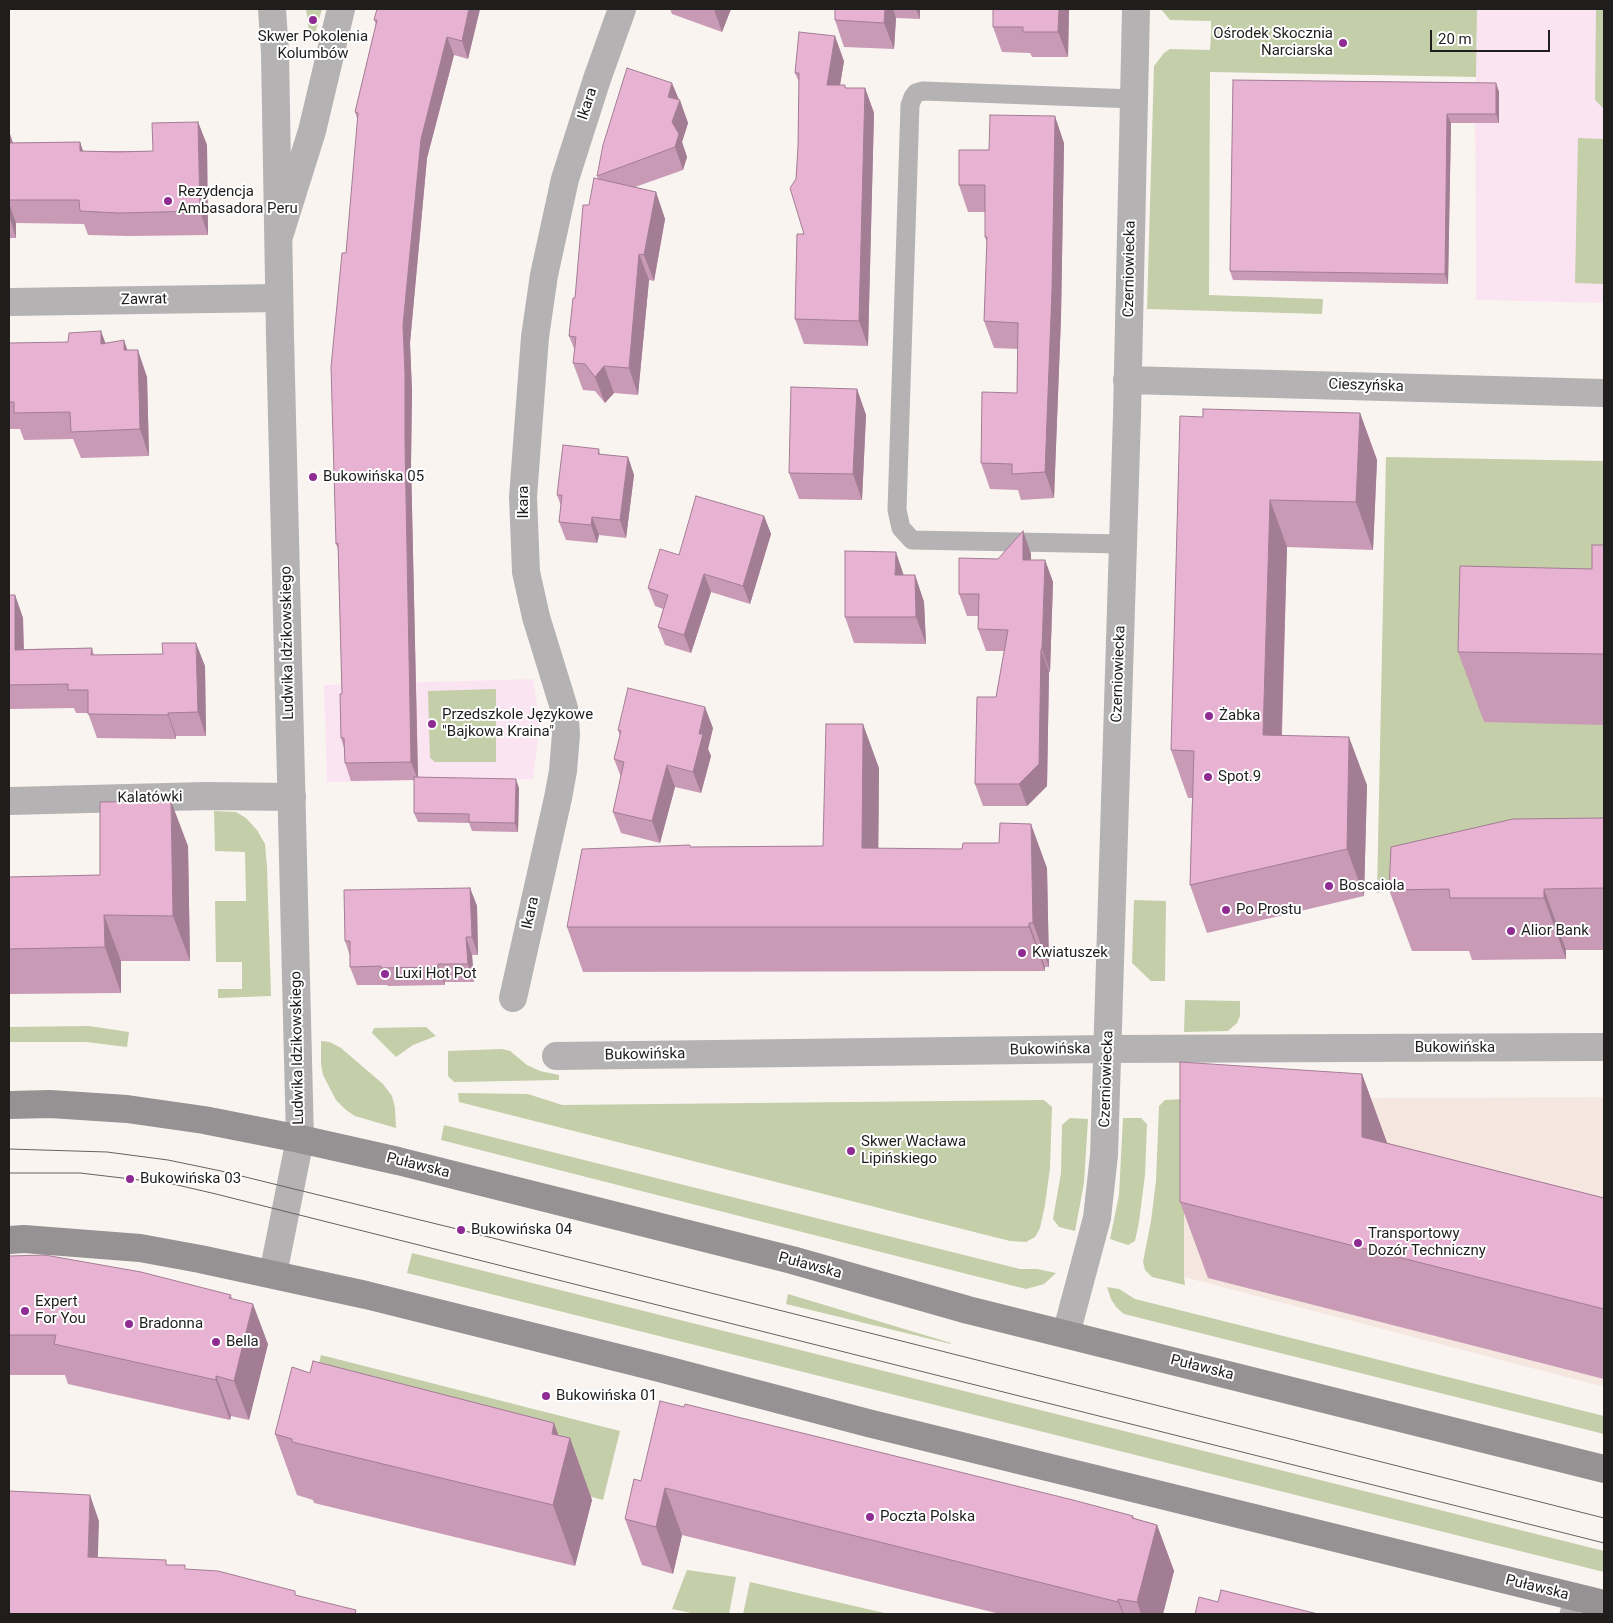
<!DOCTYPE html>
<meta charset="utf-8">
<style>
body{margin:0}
#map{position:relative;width:1613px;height:1623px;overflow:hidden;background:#faf4f1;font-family:Roboto,sans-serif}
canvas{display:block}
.frame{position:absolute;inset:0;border:10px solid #201e1d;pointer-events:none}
.scale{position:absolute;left:1430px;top:30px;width:120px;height:22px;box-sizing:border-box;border:2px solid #201e1d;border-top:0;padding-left:6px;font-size:15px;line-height:18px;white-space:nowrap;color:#201e1d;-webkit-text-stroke:4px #fff;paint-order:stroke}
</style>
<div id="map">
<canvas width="1613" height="1623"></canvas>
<div class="frame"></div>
<div class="scale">20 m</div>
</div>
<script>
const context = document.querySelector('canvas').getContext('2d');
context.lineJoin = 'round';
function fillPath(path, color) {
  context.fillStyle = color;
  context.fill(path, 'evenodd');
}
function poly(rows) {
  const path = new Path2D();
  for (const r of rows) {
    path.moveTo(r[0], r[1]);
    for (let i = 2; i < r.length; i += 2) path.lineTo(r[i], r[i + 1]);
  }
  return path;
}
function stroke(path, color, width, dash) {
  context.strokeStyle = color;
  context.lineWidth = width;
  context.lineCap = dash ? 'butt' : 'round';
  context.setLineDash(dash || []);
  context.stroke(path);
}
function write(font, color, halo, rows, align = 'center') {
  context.font = font + ' Roboto,sans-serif';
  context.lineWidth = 4;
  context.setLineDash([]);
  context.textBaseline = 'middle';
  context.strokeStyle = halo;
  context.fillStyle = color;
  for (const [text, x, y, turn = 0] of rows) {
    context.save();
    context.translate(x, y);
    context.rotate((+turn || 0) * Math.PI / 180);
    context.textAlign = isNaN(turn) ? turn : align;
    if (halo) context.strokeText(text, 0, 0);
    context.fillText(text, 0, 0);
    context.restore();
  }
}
fillPath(poly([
 [1604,1097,1604,1387,1184,1277,1184,1099]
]), '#f5e7e0');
fillPath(poly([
 [1477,9,1604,9,1604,303,1476,300,1475,123],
 [533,679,538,710,538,738,533,779,327,782,324,685]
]), '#fbe4f1');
fillPath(poly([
 [306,9,322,9,314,37,309,31],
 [1161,9,1477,9,1476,77,1210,72,1209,295,1323,299,1322,314,1147,309,1154,66,1164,53,1170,49,1210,50,1211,35,1211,21,1170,20],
 [1596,9,1604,9,1604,109,1595,100],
 [1578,138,1604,139,1604,284,1575,283],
 [1386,457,1604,461,1604,839,1377,893],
 [496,689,496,762,435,762,430,758,428,691],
 [214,811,236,812,246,818,257,830,265,844,267,867,271,996,218,998,218,989,242,989,242,962,216,962,215,901,246,901,245,852,215,851],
 [1134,900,1166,901,1165,981,1151,981,1132,963],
 [1185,1000,1240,1001,1240,1016,1237,1023,1228,1031,1184,1032],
 [89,1026,129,1032,127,1047,86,1042,9,1042,9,1027],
 [426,1027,436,1036,413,1045,396,1057,372,1033,374,1028],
 [321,1041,330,1042,341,1048,383,1084,392,1096,395,1108,396,1128,355,1116,346,1110,336,1100,323,1075,321,1064],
 [502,1049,510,1051,527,1065,540,1071,559,1075,559,1080,454,1082,448,1076,448,1051],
 [458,1093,528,1094,562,1105,1044,1100,1052,1107,1050,1168,1045,1205,1040,1228,1035,1237,1026,1242,1010,1241,459,1102],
 [1184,1099,1184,1277,1185,1285,1152,1277,1145,1270,1143,1262,1151,1221,1156,1181,1159,1106,1165,1100],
 [1070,1118,1088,1119,1084,1183,1075,1231,1059,1227,1053,1219,1061,1173,1062,1125],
 [1123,1118,1141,1118,1147,1124,1145,1175,1139,1222,1135,1241,1128,1245,1110,1239,1119,1195],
 [444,1125,1020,1269,1037,1269,1056,1273,1044,1284,1026,1289,441,1140],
 [412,1253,1604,1551,1604,1572,407,1273],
 [1107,1287,1119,1289,1135,1299,1604,1416,1604,1434,1124,1314,1116,1307,1111,1299],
 [788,1294,951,1343,951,1344,786,1304],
 [321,1355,620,1431,603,1500,305,1419],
 [687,1570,736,1577,729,1614,696,1614,672,1609],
 [750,1582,889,1614,743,1614]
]), '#c4cea8');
stroke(poly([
 [1122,544,912,540,901,528,897,510,910,105,913,97,916,93,923,91,1134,99],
 [1569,1614,1574,1597]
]), '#b5b2b3', 19);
stroke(poly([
 [280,233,312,131,341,9],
 [9,302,279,298],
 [1127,380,1604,393],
 [9,801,207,796,292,797],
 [513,998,558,798,563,771,566,734,564,708,536,617,526,572,523,497,535,337,544,275,565,179,597,79,622,9],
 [556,1056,1108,1049,1604,1047],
 [1066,1334,1097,1218,1104,1155,1127,415,1136,9]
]), '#b5b2b3', 28);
stroke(poly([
 [272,9,275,53,280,337,300,1139,273,1274]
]), '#b5b2b3', 28);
stroke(poly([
 [9,1105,50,1104,127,1109,204,1120,300,1139,398,1161,792,1260,968,1310,1604,1469],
 [9,1240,24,1239,140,1248,200,1259,366,1295,659,1368,868,1423,1604,1604]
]), '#969192', 28);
stroke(poly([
 [9,1149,107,1152,168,1160,221,1171,461,1230,1604,1518],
 [9,1173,80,1173,173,1184,216,1194,1604,1543]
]), '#64615f', 1);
fillPath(poly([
 [480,9,468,59,454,55,427,158,410,343,412,391,411,463,418,777,519,788,518,832,472,831,469,823,418,822,414,813,414,780,351,781,345,763,344,748,341,738,342,694,338,549,336,544,346,253,358,121,355,112,376,24,374,20],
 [670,9,731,9,722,32,672,14],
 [835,9,920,9,920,19,896,18,894,49,844,47,835,20],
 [1069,9,1068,57,1032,57,1030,53,1002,52,993,27],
 [844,61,840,85,847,88,865,88,874,113,868,346,804,344,795,319,804,234,796,179,798,147,799,82,795,73],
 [1233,80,1496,83,1499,92,1499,123,1451,123,1448,284,1233,280,1230,271],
 [679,100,688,123,682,142,687,157,683,170,635,187,656,192,665,219,654,281,649,280,638,395,614,393,605,403,595,391,583,390,573,363,575,351,569,336,589,205,598,179,597,176],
 [198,122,207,145,208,235,128,236,88,235,84,224,16,223,16,238,9,238,9,131,13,143,80,142,83,151,153,151],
 [1064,143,1061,317,1054,498,1021,500,1018,490,990,489,981,463,1017,393,1018,349,994,348,984,321,987,243,985,237,985,212,968,212,959,185,989,150],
 [9,343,105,343,128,350,147,377,149,456,81,458,73,439,24,440,20,429,9,429],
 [857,389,866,415,862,500,799,499,789,473],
 [1360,413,1377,460,1373,550,1287,547,1282,736,1367,785,1364,896,1207,933,1190,885,1192,798,1188,798,1171,750,1203,417],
 [599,449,600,454,628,457,634,475,626,538,599,535,597,543,566,540,559,522,561,506,557,495],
 [764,516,771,534,750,604,711,592,691,653,665,645,658,627,663,609,655,606,648,588,679,555],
 [1023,531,1031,554,1031,560,1045,560,1053,582,1050,672,1049,672,1047,786,1027,806,983,806,975,784,996,697,1004,651,986,651,978,629,978,616,967,616,959,594,998,559],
 [1604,545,1604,725,1484,722,1458,652,1592,569],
 [904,575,915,575,924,602,926,644,854,643,845,617],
 [9,595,15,595,23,618,24,649,92,648,94,655,205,666,206,736,176,736,176,739,97,738,88,713,76,713,74,708,9,709],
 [713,728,708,749,711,756,701,793,675,787,660,843,621,833,613,812,621,777,614,759,620,736,618,730],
 [879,768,878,848,1047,868,1049,967,1045,967,1045,971,583,972,567,927,691,847,823,846],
 [1604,818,1604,950,1566,950,1566,959,1472,960,1469,951,1412,951,1389,890],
 [188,846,190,961,121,961,121,993,9,994,9,877,100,875],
 [470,888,477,906,478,955,472,955,474,982,445,982,445,985,388,986,387,985,357,985,350,967,350,956,345,941],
 [1362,1074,1387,1143,1604,1198,1604,1379,1208,1278,1180,1202],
 [9,1256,231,1295,232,1299,268,1344,249,1420,231,1416,230,1420,68,1384,65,1375,9,1375],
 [310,1373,570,1438,592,1500,575,1566,314,1503,313,1500,297,1495,275,1434],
 [641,1481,1134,1518,1157,1525,1174,1571,1163,1614,1000,1614,682,1535,673,1574,642,1565,625,1519]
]), '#c89ab5');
fillPath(poly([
 [469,9,480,9,468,59,462,41],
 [714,9,731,9,722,32],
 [885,9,893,9,896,18,894,49,884,23],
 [916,9,920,9,920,19],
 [1059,9,1069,9,1068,57,1058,32],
 [835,36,844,61,836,109,827,85],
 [447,37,454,55,427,158,410,343,412,391,411,463,418,780,411,762,403,325,421,139],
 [672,83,680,102,680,100,688,123,682,142,687,157,683,170,675,147,672,122,668,97],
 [1496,83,1499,92,1499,123,1496,114],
 [865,88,874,113,868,346,859,321],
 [1447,114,1451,123,1448,284,1445,274],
 [1055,116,1064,143,1061,317,1054,498,1045,472],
 [198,122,207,145,208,235,200,211],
 [9,131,15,150,9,148],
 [80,142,88,166,80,151],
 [656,192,665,219,654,281,644,255],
 [9,203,16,223,16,238,9,216],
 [639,254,649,280,638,395,629,368],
 [101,331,111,358,101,344],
 [124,340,133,366,124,350],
 [138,350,147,377,149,456,140,429],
 [604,366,614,393,605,403,595,377],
 [857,389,866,415,862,500,853,474],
 [1360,413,1377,460,1373,550,1356,502],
 [628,457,634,475,626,538,620,520],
 [1270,500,1287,547,1280,783,1263,735],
 [764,516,771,534,750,604,743,586],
 [592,517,599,535,597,543,591,525],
 [1023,531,1031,554,1031,582,1023,560],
 [896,552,905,579,895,575],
 [1045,560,1053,582,1050,672,1042,649],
 [704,574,711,592,691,653,684,635],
 [915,575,924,602,926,644,916,617],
 [15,595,23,618,24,673,15,650],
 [196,643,205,666,206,736,198,712],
 [1041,649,1049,672,1047,786,1027,806,1019,784],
 [705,707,713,728,708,749,711,756,701,793,693,772,699,734],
 [168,713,176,736,176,739,168,715],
 [863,724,879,768,878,892,862,848],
 [1349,737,1367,785,1364,896,1347,849],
 [667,765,675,787,660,843,652,821],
 [516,779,519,788,518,832,515,823],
 [171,801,188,846,190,961,173,916],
 [1031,824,1047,868,1049,967,1033,923],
 [470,888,477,906,478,955,472,937],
 [1544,889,1566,950,1566,959,1544,898],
 [104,915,121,961,121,993,105,947],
 [1029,923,1045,967,1045,971,1029,927],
 [466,937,472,955,474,982,468,964],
 [438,964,445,982,445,985,438,967],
 [1362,1074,1390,1151,1362,1137],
 [253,1304,268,1344,249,1420,234,1381],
 [216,1376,231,1416,230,1420,216,1380],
 [554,1423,566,1456,570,1438,592,1500,575,1566,553,1505,552,1434],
 [665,1488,682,1535,673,1574,656,1527],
 [90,1495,99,1521,97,1583,88,1557],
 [1133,1516,1148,1558,1157,1525,1174,1571,1163,1614,1141,1614,1137,1602,1132,1518],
 [1118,1599,1124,1614,1123,1614,1118,1602]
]), '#a27d93');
const building = poly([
 [377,9,469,9,462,41,447,37,421,139,403,325,405,373,405,444,411,762,345,763,344,738,341,738,340,694,342,694,338,543,336,544,331,367,342,253,346,253,358,113,355,112,377,20,374,20,377,9],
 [835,9,885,9,884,23,835,20,835,9],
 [993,9,1059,9,1058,32,1023,32,1023,27,993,27,993,9],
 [799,32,835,36,827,85,845,85,845,88,865,88,859,321,795,319,797,234,804,234,790,188,796,179,798,147,799,73,795,73,799,32],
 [627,68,672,83,668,97,680,100,672,122,679,134,675,147,597,176,603,145,627,68],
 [1233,80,1496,83,1496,114,1447,114,1445,274,1230,271,1233,80],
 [990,115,1055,116,1052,290,1045,472,1012,474,1012,464,981,463,982,392,1017,393,1018,323,984,321,987,237,985,237,985,185,959,185,959,150,989,150,990,115],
 [198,122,200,211,119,213,80,211,79,200,9,200,9,143,80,142,80,151,118,152,153,151,152,123,198,122],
 [594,178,656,192,644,255,639,254,629,368,604,366,595,377,585,364,573,363,576,337,569,336,573,298,575,298,583,205,589,205,594,178],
 [101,331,101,344,124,340,124,350,138,350,140,429,71,432,70,412,14,413,14,402,9,402,9,343,68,342,69,333,101,331],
 [791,387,857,389,853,474,789,473,791,387],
 [1203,409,1360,413,1356,502,1270,500,1263,735,1349,737,1347,849,1190,885,1194,751,1171,750,1180,416,1203,417,1203,409],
 [563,445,599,449,598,454,628,457,620,520,592,517,591,525,559,522,562,495,557,495,563,445],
 [696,496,764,516,743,586,704,574,684,635,658,627,668,595,648,588,660,549,679,555,696,496],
 [1023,531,1023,560,1045,560,1042,649,1041,649,1039,764,1019,784,975,784,977,697,996,697,1008,630,978,629,979,594,959,594,959,558,998,559,1023,531],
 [1592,545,1604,545,1604,654,1458,652,1460,566,1592,569,1592,545],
 [845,551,896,552,895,575,915,575,916,617,845,617,845,551],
 [9,595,15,595,15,650,92,648,91,655,163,654,162,643,196,643,198,712,168,713,168,715,88,714,88,690,68,690,68,684,9,685,9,595],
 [628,688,705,707,699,734,703,734,693,772,667,765,652,821,613,812,624,762,614,759,621,731,618,730,628,688],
 [826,724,863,724,862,848,962,849,963,843,999,843,1000,823,1031,824,1033,923,1029,923,1029,927,567,927,582,849,690,845,690,847,823,846,826,724],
 [414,777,516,779,515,823,469,822,469,814,414,813,414,777],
 [171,801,173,916,104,915,105,947,9,949,9,877,100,875,100,802,171,801],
 [1604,818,1604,888,1544,889,1544,898,1450,898,1449,889,1389,890,1391,847,1513,819,1604,818],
 [470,888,472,937,466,937,468,964,438,964,438,967,381,968,381,966,350,967,350,941,345,941,344,890,470,888],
 [1180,1062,1362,1074,1362,1137,1604,1198,1604,1309,1180,1202,1180,1062],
 [45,1255,141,1272,231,1295,229,1298,253,1304,234,1381,216,1376,216,1380,54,1344,56,1335,9,1335,9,1256,45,1255],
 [313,1361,554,1423,552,1434,570,1438,553,1505,292,1442,292,1439,275,1434,292,1367,310,1373,313,1361],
 [660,1401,684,1407,685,1404,1073,1500,1133,1516,1132,1518,1157,1525,1137,1602,1118,1599,1118,1602,665,1488,656,1527,625,1519,634,1479,641,1481,660,1401],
 [9,1491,90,1495,88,1557,166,1560,166,1565,185,1565,185,1569,218,1571,295,1591,295,1595,356,1610,355,1614,9,1614,9,1491],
 [1221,1590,1318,1614,1195,1614,1199,1597,1218,1602,1221,1590]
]);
fillPath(building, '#e8b3d2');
stroke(building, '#a27d93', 1);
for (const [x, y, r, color] of [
 [313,20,5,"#8f2c93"],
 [1343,43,5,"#8f2c93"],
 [168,201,5,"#8f2c93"],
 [313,477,5,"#8f2c93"],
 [1209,716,5,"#8f2c93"],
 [432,724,5,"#8f2c93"],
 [1208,777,5,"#8f2c93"],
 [1329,886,5,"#8f2c93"],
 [1226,910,5,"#8f2c93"],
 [1511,931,5,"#8f2c93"],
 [1022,953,5,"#8f2c93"],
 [385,974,5,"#8f2c93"],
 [851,1151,5,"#8f2c93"],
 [130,1179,5,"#8f2c93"],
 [461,1230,5,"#8f2c93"],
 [1358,1243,5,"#8f2c93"],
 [25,1311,5,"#8f2c93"],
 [129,1324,5,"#8f2c93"],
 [216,1342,5,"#8f2c93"],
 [546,1396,5,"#8f2c93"],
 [870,1517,5,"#8f2c93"]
]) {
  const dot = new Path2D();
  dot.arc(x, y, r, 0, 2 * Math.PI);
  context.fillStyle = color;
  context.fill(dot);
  stroke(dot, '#fff', 2);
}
write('15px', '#201e1d', '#fff', [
 ["Ośrodek Skocznia",1333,34,"right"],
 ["Narciarska",1333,51,"right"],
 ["Skwer Pokolenia",313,37,"center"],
 ["Kolumbów",313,54,"center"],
 ["Rezydencja",178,192],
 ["Ambasadora Peru",178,209],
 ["Bukowińska 05",323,477],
 ["Przedszkole Językowe",442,715],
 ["\"Bajkowa Kraina\"",442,732],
 ["Żabka",1219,716],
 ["Spot.9",1218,777],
 ["Boscaiola",1339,886],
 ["Po Prostu",1236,910],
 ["Alior Bank",1521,931],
 ["Kwiatuszek",1032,953],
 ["Luxi Hot Pot",395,974],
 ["Skwer Wacława",861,1142],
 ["Lipińskiego",861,1159],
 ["Bukowińska 03",140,1179],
 ["Bukowińska 04",471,1230],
 ["Transportowy",1368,1234],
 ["Dozór Techniczny",1368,1251],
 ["Expert",35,1302],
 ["For You",35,1319],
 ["Bradonna",139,1324],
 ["Bella",226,1342],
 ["Bukowińska 01",556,1396],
 ["Poczta Polska",880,1517]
], 'left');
write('15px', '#201e1d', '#fff', [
 ["Ikara",588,104,-72],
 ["Czerniowiecka",1130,269,-89],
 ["Zawrat",144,300,-1],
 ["Cieszyńska",1366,386,2],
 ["Ikara",524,502,-90],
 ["Ludwika Idzikowskiego",288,643,-91],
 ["Czerniowiecka",1119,674,-88],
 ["Kalatówki",150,798,-1],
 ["Ikara",531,913,-78],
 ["Ludwika Idzikowskiego",298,1048,-91],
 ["Bukowińska",1455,1048],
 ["Bukowińska",1050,1050,-1],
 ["Bukowińska",645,1055,-1],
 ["Czerniowiecka",1107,1079,-88],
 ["Puławska",418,1166,14],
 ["Puławska",810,1266,15],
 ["Puławska",1202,1368,14],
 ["Puławska",1537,1588,14]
]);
</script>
